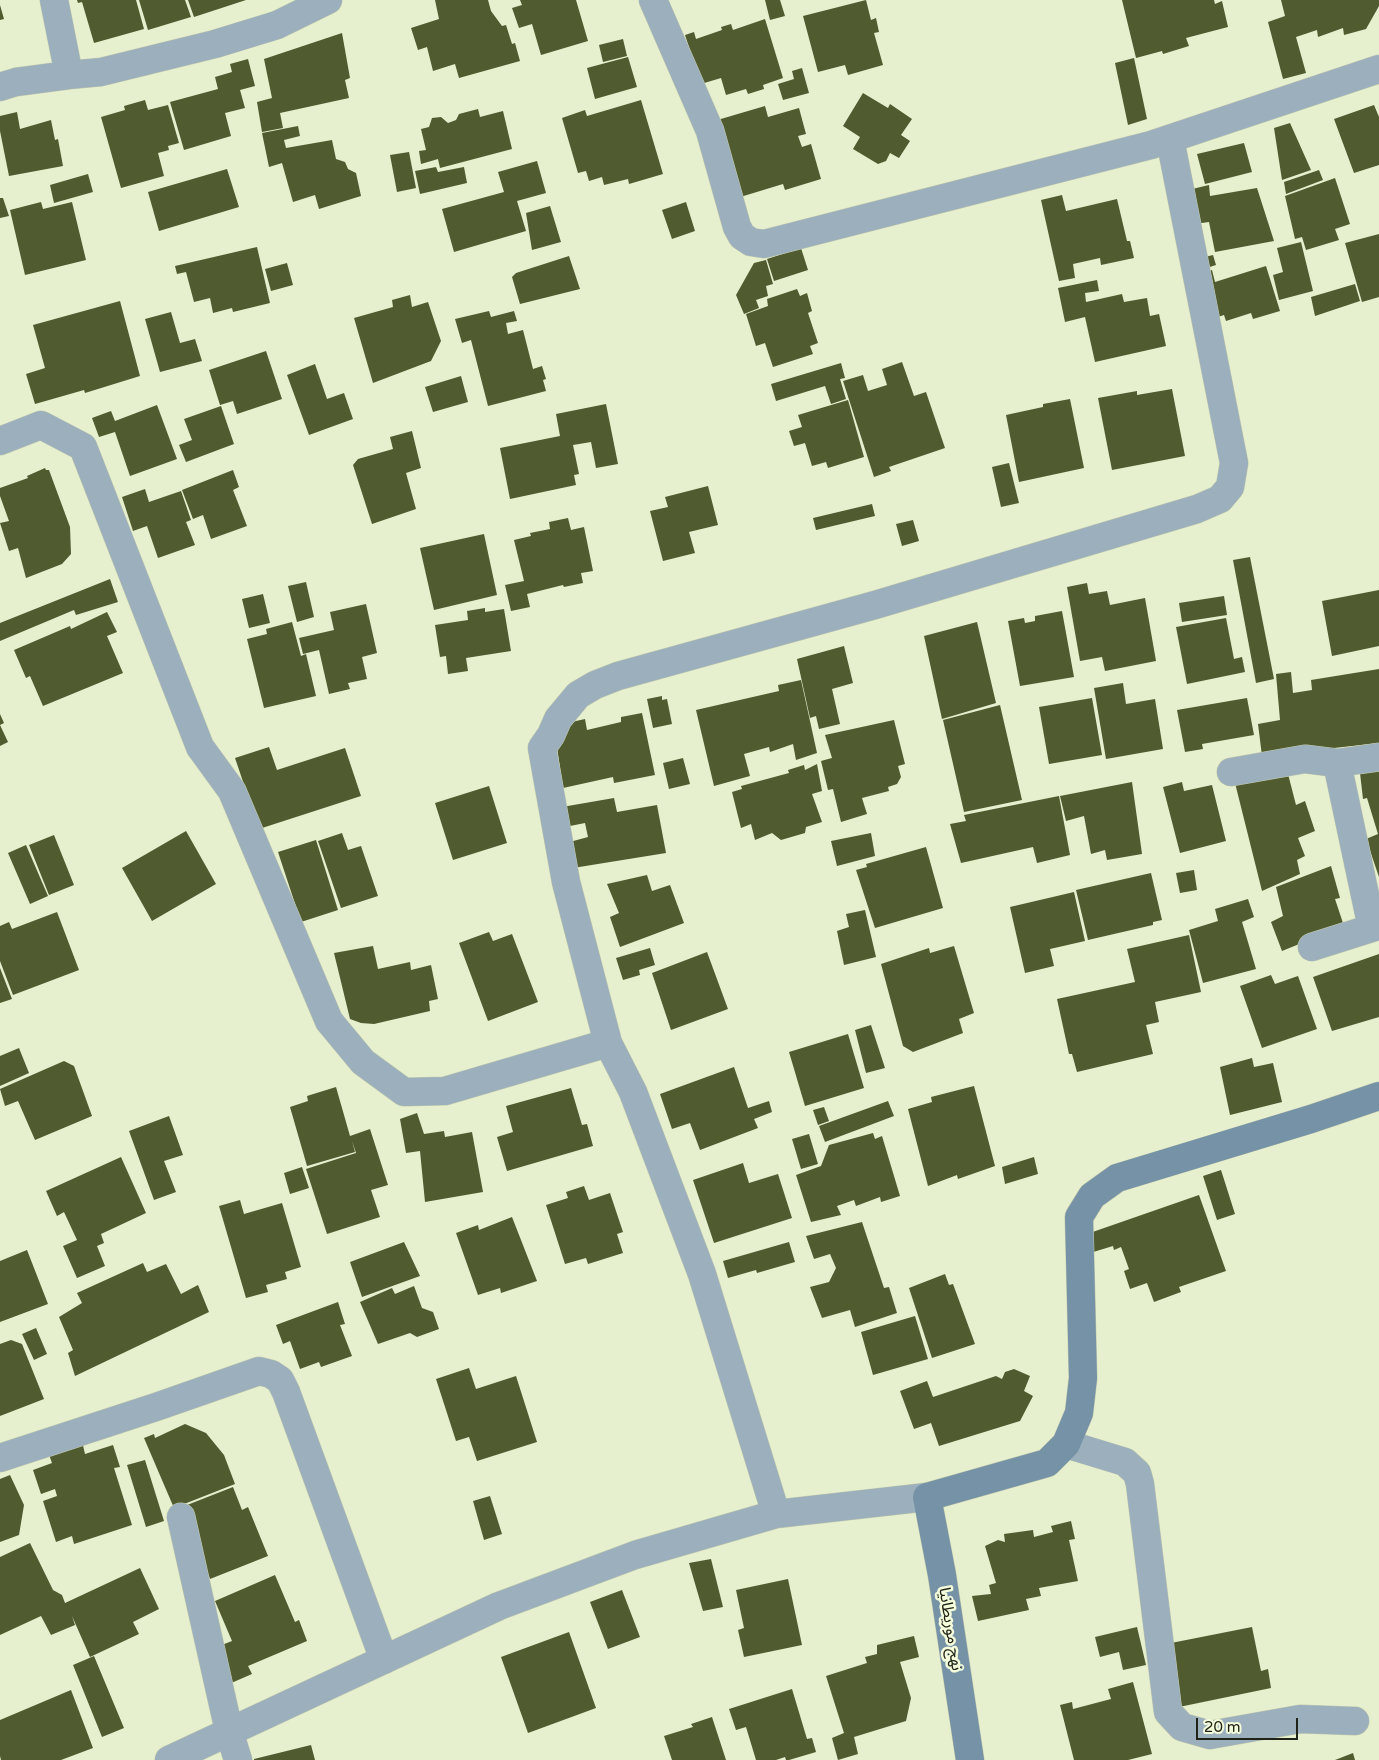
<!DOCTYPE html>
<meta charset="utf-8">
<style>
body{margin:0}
#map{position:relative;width:1379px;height:1760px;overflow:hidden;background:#e6efce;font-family:"Varela Round",sans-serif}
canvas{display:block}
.scale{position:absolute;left:1196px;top:1718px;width:102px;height:22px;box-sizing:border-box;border:2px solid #202317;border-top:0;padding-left:6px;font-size:15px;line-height:18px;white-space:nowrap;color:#202317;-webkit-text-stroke:4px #f3fcdb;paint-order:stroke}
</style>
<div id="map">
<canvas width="1379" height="1760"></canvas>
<div class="scale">20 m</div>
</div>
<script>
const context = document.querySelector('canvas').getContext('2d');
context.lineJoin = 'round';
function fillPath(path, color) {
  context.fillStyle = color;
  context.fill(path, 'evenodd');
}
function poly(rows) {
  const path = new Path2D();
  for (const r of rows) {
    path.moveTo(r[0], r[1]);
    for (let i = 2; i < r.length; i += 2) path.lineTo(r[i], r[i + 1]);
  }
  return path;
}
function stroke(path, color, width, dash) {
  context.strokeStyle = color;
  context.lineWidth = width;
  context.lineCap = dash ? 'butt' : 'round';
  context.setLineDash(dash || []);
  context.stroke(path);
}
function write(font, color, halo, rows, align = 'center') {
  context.font = font + ' "Varela Round","Noto Sans Arabic",sans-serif';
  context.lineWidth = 5;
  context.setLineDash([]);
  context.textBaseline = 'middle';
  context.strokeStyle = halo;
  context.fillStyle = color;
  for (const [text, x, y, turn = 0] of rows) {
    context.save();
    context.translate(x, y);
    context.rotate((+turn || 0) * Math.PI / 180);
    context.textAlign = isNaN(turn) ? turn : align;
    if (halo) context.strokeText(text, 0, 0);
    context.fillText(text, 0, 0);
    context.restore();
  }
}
fillPath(poly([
 [77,0,136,0,144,29,94,43,82,2,78,3],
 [139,0,185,0,191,17,148,30],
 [188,0,246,0,194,17],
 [435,0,488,0,491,11,502,26,506,25,512,44,515,43,520,61,459,78,455,64,433,71,427,47,418,50,411,28,439,19],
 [520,0,576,0,588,41,541,55,532,24,519,28,512,8,522,5],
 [765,0,780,0,785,16,770,20],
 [866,0,871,20,876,18,879,32,874,33,883,65,848,75,845,65,818,72,803,16],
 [1122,0,1214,0,1215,4,1222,1,1228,27,1186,38,1189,46,1163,54,1162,51,1136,58],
 [1281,0,1379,0,1379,6,1366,29,1344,35,1343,28,1318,37,1317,30,1296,37,1306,73,1283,79,1268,22,1285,16],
 [0,5,4,19,0,20],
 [765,19,783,78,763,85,764,89,748,94,746,89,726,95,721,78,701,84,685,35,694,32,696,39,722,30,721,27,731,24,733,30],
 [342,33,350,78,345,80,349,98,280,113,283,128,262,132,257,102,272,98,264,59],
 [623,39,627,56,603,62,599,45],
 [628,57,637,87,595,99,587,68],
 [1134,58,1147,119,1128,125,1115,63],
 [248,59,255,86,240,90,245,108,225,113,231,136,184,150,170,102,218,89,215,77,232,72,230,64],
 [802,68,809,93,783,100,778,84,794,79,792,71],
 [863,93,888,108,890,104,912,119,901,135,910,141,899,158,890,153,886,161,878,164,853,149,860,137,843,126],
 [145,100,148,110,168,105,179,143,168,146,169,150,158,153,164,176,121,188,101,117,125,110,124,106],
 [641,100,663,174,629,184,628,179,604,185,602,177,589,181,586,171,578,173,562,118,585,110,587,116],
 [1374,105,1379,117,1379,165,1354,173,1334,119],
 [765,106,768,117,799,108,806,134,798,136,802,147,811,144,821,179,785,190,783,184,737,198,714,121],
 [478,109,480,117,503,111,512,149,440,168,438,159,421,164,419,151,426,150,421,129,429,127,432,118,441,117,448,123,456,120,459,114],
 [17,112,20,129,51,120,55,140,58,139,63,166,9,176,0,131,0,116],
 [1290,123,1311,170,1282,180,1274,128],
 [298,126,300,136,284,140,286,148,332,140,336,159,345,162,348,169,356,173,361,196,319,209,315,195,293,202,282,163,269,167,262,133],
 [1244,143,1252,172,1205,184,1197,154],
 [409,152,416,188,397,192,390,155],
 [537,161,546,193,517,201,526,231,454,252,442,209,504,192,498,172],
 [436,167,438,172,464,167,467,183,420,194,415,171],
 [227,169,239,207,159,231,148,192],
 [1319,170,1323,180,1286,194,1284,182],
 [88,174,93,192,54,203,50,185],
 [1335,178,1350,224,1335,229,1339,240,1306,250,1302,237,1295,239,1285,196],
 [1209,185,1210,196,1257,188,1274,241,1215,252,1209,222,1194,224,1188,190],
 [1062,195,1066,211,1117,199,1127,241,1130,241,1134,258,1101,265,1100,258,1073,264,1075,278,1059,281,1041,200],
 [0,198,3,198,9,216,0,218],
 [41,202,43,209,72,202,86,260,25,275,10,210],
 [686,202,695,231,672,239,662,210],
 [550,206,561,242,532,250,526,213],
 [1379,234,1379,297,1362,302,1345,243],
 [1301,242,1313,291,1279,300,1273,275,1283,272,1277,248],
 [257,247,270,303,233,312,232,308,213,313,210,298,194,302,186,272,177,274,175,266],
 [801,248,808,270,774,281,767,259],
 [1213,255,1216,265,1200,270,1197,259],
 [569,256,580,289,520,304,512,277,516,273],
 [766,260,773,284,766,286,768,296,756,300,759,308,744,314,736,295,754,263],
 [287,263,293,285,271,291,265,269],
 [1266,266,1280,311,1253,319,1251,313,1226,321,1224,315,1215,318,1202,273,1212,270,1215,282],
 [1097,280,1099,291,1085,293,1086,302,1122,294,1124,302,1147,298,1150,316,1159,314,1166,346,1095,362,1085,317,1065,322,1058,288],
 [1355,284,1360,301,1315,316,1311,297],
 [797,289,800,296,807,293,812,311,808,313,818,343,810,346,813,354,773,367,765,343,756,346,746,314,768,306,767,299],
 [410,295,412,307,428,302,441,341,431,361,373,383,354,318,393,307,392,300],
 [120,301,140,376,85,393,84,390,35,404,26,374,45,368,33,325],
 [489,311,491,317,514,311,517,321,506,323,508,334,523,330,533,369,542,366,546,379,543,380,546,391,488,406,471,340,462,343,455,319],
 [171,312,180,343,195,339,202,361,160,372,145,319],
 [266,351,282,399,237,414,233,401,220,405,209,370],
 [902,362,914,396,926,392,945,448,889,467,891,471,874,477,843,381,863,375,868,391,887,385,882,369],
 [841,363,845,378,840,379,846,399,831,404,825,386,776,401,771,384],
 [315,364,327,399,344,393,353,419,309,435,287,375],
 [461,376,468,402,433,412,425,387],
 [1172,389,1185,456,1112,470,1098,398,1137,391,1137,395],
 [1070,399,1084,468,1019,482,1006,415,1043,407,1043,404],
 [848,400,864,457,828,468,826,462,812,466,805,443,794,446,789,431,802,427,798,415],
 [606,404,618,464,596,468,591,442,573,445,579,474,574,475,576,485,510,499,500,448,560,436,556,414],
 [157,405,177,459,130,476,115,432,99,437,92,418,111,411,115,421],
 [221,406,234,444,186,462,179,445,192,440,184,419],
 [412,431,421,468,406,473,416,509,372,524,353,465,358,459,393,449,390,437],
 [1009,463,1019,503,1001,507,992,467],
 [45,468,46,470,49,470,70,527,71,554,62,564,26,578,18,548,9,551,0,523,9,521,0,496,0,488,28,478,27,476],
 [233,470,239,487,233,490,247,526,211,539,203,515,193,519,182,490],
 [708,486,718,525,689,532,695,553,663,561,650,511,668,507,665,497],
 [145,489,149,502,181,491,191,520,186,522,195,545,158,558,147,526,133,531,122,497],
 [872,504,875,516,816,530,813,518],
 [568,518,571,530,584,527,593,571,581,573,583,583,564,587,563,585,527,594,530,607,511,611,505,585,524,581,514,540,531,536,530,533,550,529,549,522],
 [913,520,919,541,902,546,896,524],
 [484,534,497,595,434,610,420,548],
 [1250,557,1274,679,1256,683,1233,560],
 [110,579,118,602,76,615,74,610,0,641,0,623],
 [306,582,314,617,297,622,288,586],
 [1087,583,1089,594,1107,591,1110,605,1145,598,1156,661,1105,671,1102,657,1080,661,1067,587],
 [1379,590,1379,646,1332,656,1322,601],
 [263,594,270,623,249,628,242,599],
 [1224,596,1227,615,1182,622,1179,603],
 [366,604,377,653,362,657,367,679,348,683,350,689,329,694,319,650,303,654,299,638,334,630,330,612],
 [485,608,485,612,504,609,511,651,466,658,468,671,448,674,446,656,440,657,435,625,468,620,467,611],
 [1062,611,1074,677,1020,686,1008,621,1024,618,1025,623,1035,621,1035,616],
 [107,612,117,632,107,636,123,673,43,706,30,676,26,678,14,650,70,626,71,629],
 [1226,618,1234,659,1242,657,1245,672,1187,684,1176,627],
 [292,622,301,656,306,654,316,696,264,708,247,639,267,634,266,629],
 [977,622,996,703,942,719,924,636],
 [844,646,853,683,832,689,840,724,819,729,816,716,810,718,797,659],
 [1379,669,1379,743,1262,756,1258,724,1280,720,1276,674,1291,672,1293,693,1312,690,1311,680],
 [801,680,817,753,796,760,793,744,770,752,769,747,744,754,750,776,714,786,696,710,779,691,778,685],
 [1123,683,1126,704,1155,699,1163,749,1106,759,1094,688],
 [662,696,662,700,667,699,672,724,653,728,647,699],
 [1092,698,1102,755,1049,764,1039,707],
 [1247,698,1254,735,1202,744,1203,749,1185,752,1177,710],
 [1000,705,1022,800,964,812,943,720],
 [642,713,655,775,614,783,613,777,563,788,555,734,567,723,585,719,587,730,621,722,621,717],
 [0,714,4,723,0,725,8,742,0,746],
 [894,720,905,764,898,766,901,777,897,784,888,787,889,791,862,798,867,814,841,822,833,789,828,790,821,761,832,758,825,735],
 [269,747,277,770,345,748,361,796,259,829,235,758],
 [683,758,690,784,669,789,663,763],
 [817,764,822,791,812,794,822,822,806,827,805,833,781,840,772,833,755,840,751,824,741,828,732,792,742,789,741,786,789,773,788,770,804,765,805,770],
 [1379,771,1379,877,1366,839,1378,834,1367,798,1363,799,1360,773],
 [1288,774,1296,805,1305,801,1315,831,1298,838,1305,856,1297,860,1300,874,1262,891,1235,783],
 [1132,782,1142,854,1107,860,1105,850,1091,854,1084,816,1066,821,1060,796],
 [1182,782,1184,791,1212,785,1226,841,1180,853,1163,787],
 [489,786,507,843,453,860,435,803],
 [1059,796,1070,855,1037,863,1033,847,961,863,950,824,966,821,964,815],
 [614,798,617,812,657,805,666,853,573,868,566,843,588,837,585,823,565,827,562,807],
 [186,831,216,884,152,921,122,868],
 [342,833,348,850,361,846,378,896,341,908,318,841],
 [871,833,875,856,837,866,831,841],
 [54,835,74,885,49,895,29,845],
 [316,840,338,910,301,922,278,852],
 [26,845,48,896,30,904,8,853],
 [926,847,943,908,875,928,856,870,867,867,866,864],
 [1331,866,1340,898,1335,899,1344,926,1282,951,1271,922,1283,916,1276,887],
 [1194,870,1197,890,1180,893,1176,873],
 [1151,873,1162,920,1153,922,1153,925,1088,940,1076,890],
 [647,875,652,891,670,885,684,923,620,947,610,917,619,913,607,884],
 [1074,892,1085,941,1050,949,1054,966,1025,973,1010,907],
 [1248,899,1254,917,1242,922,1256,969,1203,983,1189,930,1218,921,1215,909],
 [865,910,876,957,844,965,837,931,849,927,846,914],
 [57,912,79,970,13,995,0,961,0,926,9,922,12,929],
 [489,932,493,941,512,934,538,1002,488,1021,459,943],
 [1189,935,1201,992,1155,1002,1159,1022,1146,1025,1153,1054,1077,1072,1072,1054,1069,1054,1057,999,1135,982,1127,949],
 [373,946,378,969,410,962,411,970,431,965,438,999,429,1001,430,1011,374,1024,361,1023,350,1019,334,953],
 [954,946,974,1013,959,1019,963,1033,913,1052,903,1046,881,964,929,948,930,953],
 [650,948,655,965,639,970,640,975,623,980,616,958],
 [707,952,728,1009,671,1030,652,973],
 [1379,954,1379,1017,1332,1031,1313,977],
 [0,968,12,999,0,1003],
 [1271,975,1275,984,1298,976,1317,1029,1262,1048,1240,986],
 [871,1025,885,1068,866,1073,855,1030],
 [848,1034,864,1088,805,1106,789,1052],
 [19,1048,29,1073,0,1086,0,1056],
 [1252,1058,1254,1067,1273,1063,1282,1102,1230,1115,1220,1067],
 [64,1061,74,1066,92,1116,35,1140,18,1101,5,1106,0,1089],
 [734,1067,748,1108,769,1101,772,1112,754,1119,758,1128,700,1150,690,1123,672,1129,660,1094],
 [974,1086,995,1166,958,1179,957,1175,928,1186,908,1109,932,1102,931,1097],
 [336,1087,350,1136,370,1129,388,1185,371,1190,380,1217,327,1234,306,1169,356,1153,352,1141,355,1152,307,1166,290,1107,308,1101,307,1096],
 [571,1088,582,1125,587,1124,593,1146,507,1171,497,1137,513,1132,506,1106],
 [888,1101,894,1116,825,1142,819,1126],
 [824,1107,829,1121,818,1125,813,1110],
 [417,1113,424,1134,444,1131,445,1137,472,1132,483,1192,425,1202,420,1151,406,1153,400,1119],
 [169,1116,183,1155,164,1161,176,1192,154,1200,129,1131],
 [873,1133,875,1139,882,1136,900,1196,881,1202,880,1197,856,1206,854,1200,837,1206,841,1215,811,1222,796,1175,821,1166,829,1145],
 [809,1134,818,1164,801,1169,792,1139],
 [121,1157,146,1213,101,1234,104,1243,97,1246,105,1266,77,1278,63,1246,77,1240,64,1212,57,1216,46,1191],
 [1034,1157,1038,1174,1005,1184,1002,1167],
 [743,1163,749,1183,778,1174,792,1218,714,1243,693,1180],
 [302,1167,309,1188,290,1194,284,1173],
 [1221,1170,1235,1214,1217,1220,1203,1176],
 [584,1186,589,1200,610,1193,623,1232,617,1234,623,1253,588,1264,586,1258,565,1264,546,1205,568,1198,566,1192],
 [1199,1195,1226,1271,1179,1287,1181,1292,1154,1302,1147,1283,1130,1289,1124,1271,1129,1269,1121,1247,1114,1250,1113,1246,1090,1253,1084,1235],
 [240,1200,244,1214,282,1203,301,1267,285,1272,287,1279,266,1285,268,1292,246,1298,219,1206],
 [512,1217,537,1281,501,1293,500,1288,478,1295,456,1233,478,1225,479,1230],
 [862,1222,884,1288,889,1287,897,1313,855,1327,850,1310,822,1318,810,1287,829,1282,836,1268,830,1254,814,1259,806,1236],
 [404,1242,420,1276,362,1297,350,1262],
 [789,1242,795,1262,757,1273,756,1270,728,1278,723,1261],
 [27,1250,48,1304,0,1322,0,1261],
 [143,1263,147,1272,166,1264,181,1294,198,1285,209,1312,75,1376,68,1353,73,1350,59,1317,82,1303,77,1293],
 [945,1274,949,1285,953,1284,975,1344,932,1358,909,1288],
 [414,1286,422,1308,433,1312,439,1329,417,1337,410,1333,378,1344,360,1302,392,1288,395,1294],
 [338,1302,345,1324,340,1325,352,1356,321,1367,319,1362,300,1369,290,1341,283,1344,276,1325],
 [915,1316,928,1359,873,1375,861,1332],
 [36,1328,47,1354,34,1360,22,1334],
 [11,1340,22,1344,44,1399,0,1416,0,1344],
 [469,1368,476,1389,516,1376,537,1442,477,1461,469,1437,456,1441,436,1379],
 [1014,1369,1030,1376,1024,1391,1033,1396,1020,1421,939,1446,931,1423,914,1429,900,1391,927,1381,933,1397,996,1376,1002,1379,1005,1372],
 [185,1424,206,1433,224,1455,235,1484,174,1508,144,1438,154,1434,155,1438],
 [82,1441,85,1454,113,1445,120,1467,114,1468,132,1525,74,1544,72,1536,56,1542,43,1501,57,1496,55,1489,41,1494,33,1470,52,1463,48,1452],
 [145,1460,164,1521,146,1527,127,1465],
 [10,1475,24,1505,19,1535,0,1542,0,1479],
 [233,1487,242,1510,248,1507,268,1556,210,1579,182,1507],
 [490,1496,502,1534,484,1540,473,1501],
 [1071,1521,1075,1539,1069,1540,1078,1581,1039,1588,1041,1596,1026,1599,1029,1610,978,1621,972,1596,991,1594,989,1585,996,1583,985,1546,998,1540,1005,1542,1004,1534,1033,1530,1034,1537,1053,1532,1051,1526],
 [30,1543,53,1590,62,1595,65,1603,140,1568,159,1609,133,1622,139,1634,90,1657,72,1616,75,1625,51,1635,41,1616,0,1635,0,1557],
 [711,1559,723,1607,703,1611,689,1563],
 [275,1575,295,1622,299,1620,307,1641,248,1666,252,1674,229,1684,214,1648,232,1641,215,1601],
 [788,1579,802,1645,744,1657,738,1630,744,1628,736,1590],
 [622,1590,640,1637,608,1649,590,1602],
 [1137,1627,1146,1665,1123,1670,1119,1652,1100,1657,1095,1637],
 [1252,1627,1261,1671,1268,1669,1271,1688,1179,1707,1166,1644],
 [569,1632,596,1708,528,1733,501,1657],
 [914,1636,919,1657,900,1662,911,1698,906,1721,854,1737,858,1754,838,1760,832,1738,844,1733,826,1676,867,1663,865,1657,877,1654,877,1645],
 [94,1656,124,1728,102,1737,73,1665],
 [1133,1682,1152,1754,1128,1760,1074,1760,1060,1705,1072,1702,1073,1709,1111,1699,1108,1689],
 [792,1689,807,1739,812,1738,816,1752,789,1760,786,1760,785,1757,776,1760,756,1760,746,1727,736,1730,729,1709],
 [71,1690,93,1748,61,1760,1,1760,0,1756,0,1720],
 [712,1717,726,1760,672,1760,664,1736,693,1727,691,1724],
 [311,1745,315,1760,254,1760,254,1759],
 [1353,1753,1355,1760,1335,1760]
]), '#505b30');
const minor = poly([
 [54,0,69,75],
 [653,0,710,131,737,227,742,236,751,242,764,244,1151,145,1379,69],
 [0,87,16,82,69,75,101,72,215,44,277,25,328,0],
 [0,441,41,425,83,447,200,747,232,791,329,1021,363,1062,404,1092,445,1091,608,1043,633,1092,702,1274,776,1514],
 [1231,772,1305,759,1337,763,1379,757],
 [1312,947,1372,928,1337,763],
 [608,1043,566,882,542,748,551,735,558,719,578,695,595,685,618,676,875,605,1197,509,1220,499,1230,487,1234,463,1170,139],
 [1066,1444,1125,1462,1137,1473,1140,1484,1168,1712,1182,1727,1210,1735,1300,1719,1355,1721],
 [0,1458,156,1407,259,1371,271,1374,280,1380,286,1392,384,1660],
 [181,1517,229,1731,238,1760],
 [169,1760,499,1606,635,1555,776,1514,927,1497]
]);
const secondary = poly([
 [970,1760,942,1575,927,1497,1047,1463,1066,1444,1079,1413,1083,1378,1079,1217,1092,1196,1117,1178,1311,1119,1379,1096]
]);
stroke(minor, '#c2caad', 29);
stroke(secondary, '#c2caad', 29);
stroke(minor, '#9cafbd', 28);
stroke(secondary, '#7692a7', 28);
write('16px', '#202317', '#f3fcdb', [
 ["نهج موريطانيا",950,1629,81]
]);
</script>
